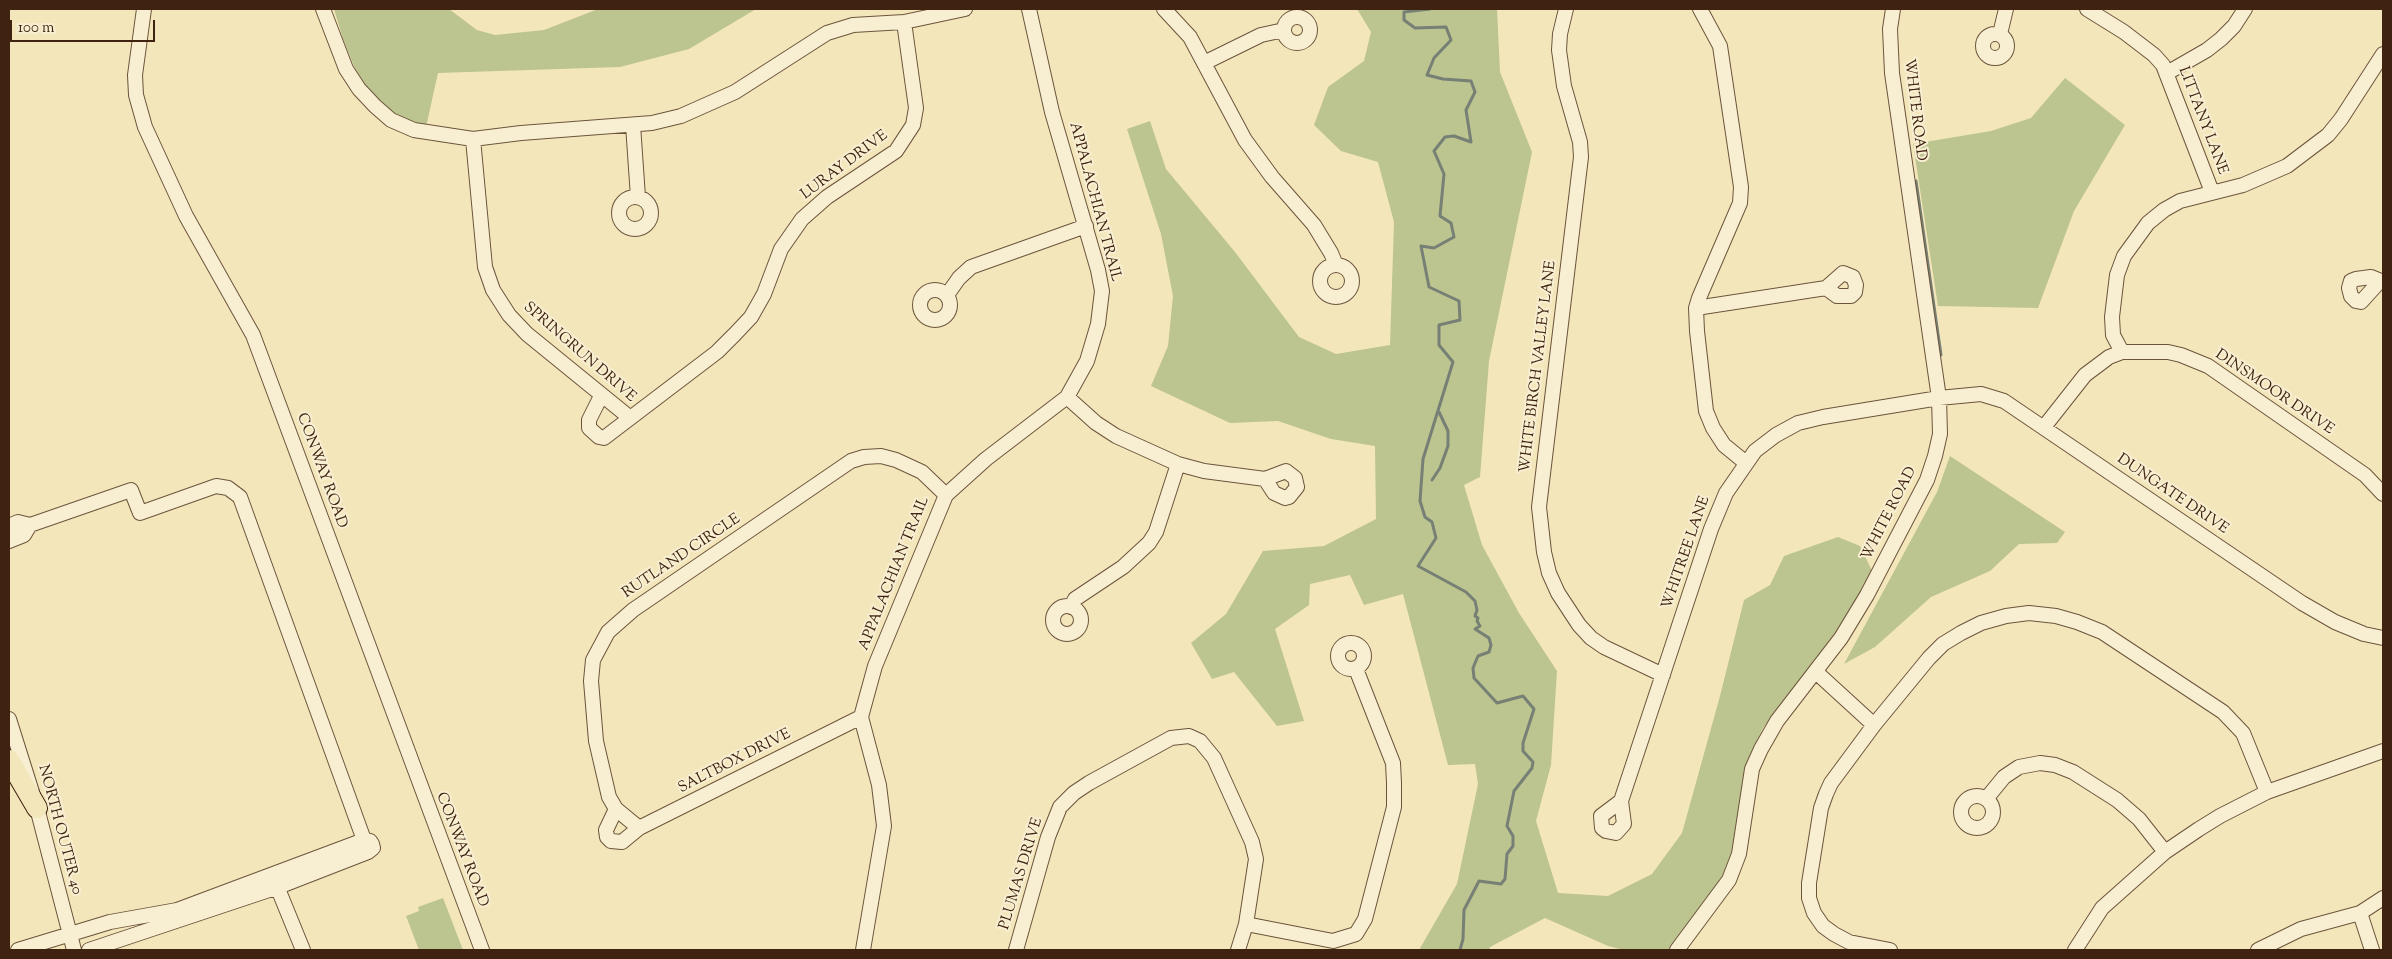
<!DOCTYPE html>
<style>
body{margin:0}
#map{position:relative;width:2392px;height:959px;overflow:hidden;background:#f4e6bb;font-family:"Sorts Mill Goudy",serif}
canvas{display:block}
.frame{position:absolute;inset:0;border:10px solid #3f2310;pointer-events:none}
.scale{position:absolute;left:10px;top:20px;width:145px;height:22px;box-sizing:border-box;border:2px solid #3f2310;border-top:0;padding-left:6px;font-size:15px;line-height:18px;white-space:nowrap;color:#3f2310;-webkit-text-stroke:4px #f8efd3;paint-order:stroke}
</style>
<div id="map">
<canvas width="2392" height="959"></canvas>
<div class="frame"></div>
<div class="scale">100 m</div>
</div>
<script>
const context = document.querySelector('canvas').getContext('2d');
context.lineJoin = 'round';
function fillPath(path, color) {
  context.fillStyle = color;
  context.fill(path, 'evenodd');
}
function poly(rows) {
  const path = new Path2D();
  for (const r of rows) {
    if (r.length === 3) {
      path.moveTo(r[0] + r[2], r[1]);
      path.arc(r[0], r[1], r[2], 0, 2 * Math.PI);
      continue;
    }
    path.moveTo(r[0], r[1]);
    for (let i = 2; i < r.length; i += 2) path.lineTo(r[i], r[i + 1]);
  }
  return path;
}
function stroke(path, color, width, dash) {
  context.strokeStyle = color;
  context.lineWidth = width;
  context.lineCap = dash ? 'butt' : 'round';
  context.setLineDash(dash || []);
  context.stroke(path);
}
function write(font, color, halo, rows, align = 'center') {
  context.font = font + ' "Sorts Mill Goudy",serif';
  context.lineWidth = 4;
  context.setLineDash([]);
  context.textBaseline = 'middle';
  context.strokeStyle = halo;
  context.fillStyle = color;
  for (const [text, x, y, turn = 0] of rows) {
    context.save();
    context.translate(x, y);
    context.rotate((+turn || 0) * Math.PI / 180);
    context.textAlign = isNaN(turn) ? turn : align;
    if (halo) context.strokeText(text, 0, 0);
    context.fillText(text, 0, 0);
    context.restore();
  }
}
fillPath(poly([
 [334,9,449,9,477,30,495,35,544,30,598,9,756,9,689,49,620,67,438,73,426,127,395,115,370,93,354,66,343,39],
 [1357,9,1497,9,1500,72,1532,152,1489,361,1480,477,1464,485,1482,545,1519,613,1557,671,1551,765,1536,821,1558,893,1608,896,1652,874,1682,833,1720,696,1744,600,1770,585,1784,556,1838,537,1860,546,1873,573,1837,631,1763,728,1748,759,1734,844,1727,871,1716,891,1681,934,1670,950,1624,950,1608,946,1545,918,1490,947,1489,950,1419,950,1457,884,1478,784,1475,764,1448,765,1403,594,1364,605,1350,575,1310,584,1309,605,1275,629,1304,721,1277,726,1234,672,1212,679,1191,643,1226,614,1263,551,1324,546,1376,519,1375,446,1331,439,1278,421,1230,423,1151,386,1168,346,1173,296,1161,234,1127,129,1150,121,1166,169,1235,252,1299,337,1336,354,1390,345,1394,222,1378,162,1341,151,1314,125,1328,87,1364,61,1371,32],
 [2065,78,2125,125,2074,211,2038,308,1938,306,1913,144,1991,131,2031,118],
 [1950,456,2065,532,2057,543,2019,544,1990,571,1931,597,1875,647,1844,664,1937,492],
 [443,898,463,950,419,950,406,916,419,911,418,907]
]), '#bcc490');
stroke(poly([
 [1430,9,1404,12,1404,20,1415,28,1446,27,1451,40,1434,58,1427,75,1443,79,1471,81,1475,92,1466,110,1471,142,1454,136,1445,137,1434,151,1444,174,1440,216,1451,223,1454,237,1434,248,1421,246,1429,287,1459,301,1460,320,1439,325,1439,345,1453,362,1423,459,1420,501,1425,517,1432,522,1436,538,1418,566,1466,592,1475,601,1477,610,1475,616,1478,618,1477,621,1480,626,1475,629,1489,638,1491,645,1489,652,1478,656,1473,668,1474,678,1497,703,1523,696,1534,709,1523,743,1523,751,1533,762,1532,768,1514,791,1507,826,1513,836,1513,846,1507,854,1505,879,1501,884,1479,881,1464,910,1463,939,1460,950],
 [1916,181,1941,355],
 [1432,480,1440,468,1448,446,1448,431,1439,412]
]), '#778074', 3);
const minor = poly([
 [144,9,135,75,136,95,145,127,186,216,253,335,482,950],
 [323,9,346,69,359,89,375,106,391,120,414,130,473,139,521,133,652,123,681,116,735,92,827,33,853,25,904,22,965,9],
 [1164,9,1190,37,1245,140,1272,177,1314,225,1331,253,1336,265],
 [1566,9,1560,34,1559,50,1564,86,1580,142,1581,157,1539,507,1544,552,1549,573,1558,593,1579,625,1591,638,1604,647,1663,675],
 [1700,9,1720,46,1741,187,1740,203,1699,298,1696,308,1697,331,1706,411,1713,428,1724,445,1746,463],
 [2087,9,2124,32,2154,55,2163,65,2212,192],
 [1297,30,13],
 [1995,46,12],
 [2000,34,2006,9],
 [1204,63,1261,35,1284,30],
 [2167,73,2207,50,2221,39,2234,26,2245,9],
 [633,125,638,197],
 [473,139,485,267,493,290,509,315,527,334,629,417],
 [635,213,16],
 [1336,281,16],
 [1843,273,1853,277,1856,285,1855,292,1851,296,1837,296,1826,288,1843,273],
 [2380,281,2361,302,2356,301,2351,296,2349,288,2351,281,2356,279,2371,277,2383,282],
 [935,305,15],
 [947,295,959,278,971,267,1086,226],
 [1696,308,1826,288],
 [2122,352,2113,335,2112,317,2117,275,2124,256,2148,223,2164,210,2180,201,2243,185,2287,166,2328,135,2341,119,2383,54],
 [601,396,589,420,589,428,599,437,604,438,717,352,735,334,751,317,764,294,781,249,802,219,827,197,896,151,913,125,916,108,904,22],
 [1067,397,1096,423,1116,436,1178,464,1204,471,1265,479,1286,471,1295,478,1297,487,1289,497,1285,498,1274,493,1265,479],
 [2044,427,2085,375,2109,357,2122,352,2168,352,2181,355,2208,366,2365,475,2383,494],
 [30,525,131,490,140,513,216,486,228,488,240,497,364,840],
 [9,526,18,522,30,525,24,535,9,541],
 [1067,620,14],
 [1071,607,1075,599,1123,567,1149,543,1156,532,1178,464],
 [1351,656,13],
 [1816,672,1874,725,1831,783,1826,794,1821,808,1809,883,1809,898,1814,913,1823,926,1834,934,1849,942,1890,950],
 [861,717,639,828,616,809,609,797,596,741,591,681,593,660,608,632,633,610,851,461,864,457,881,456,896,460,922,472,946,495],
 [9,719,37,808,74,950],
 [1874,725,1929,658,1943,644,1961,633,1981,623,2006,616,2029,613,2056,616,2077,622,2102,632,2223,712,2243,733,2267,792],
 [1977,812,16],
 [1986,799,2004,777,2019,767,2040,763,2055,765,2073,772,2117,800,2139,819,2165,852],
 [1621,801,1601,816,1602,828,1606,831,1616,833,1624,824,1621,801,1711,529,1726,493,1755,451,1776,435,1798,423,1823,417,1939,398,1981,394,2004,401,2302,603,2335,622,2364,634,2383,638],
 [616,809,606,830,607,837,611,841,622,842,639,828],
 [274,879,303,950],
 [2360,913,2372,950],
 [1246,924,1333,941,1356,934,1365,919,1394,807,1394,783,1393,763,1356,669],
 [18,950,110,922,177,910,364,840,370,841,372,844,373,848,368,852,278,887,89,950],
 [863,950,884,826,879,785,861,717,875,666,946,495,986,459,1067,397,1087,361,1098,324,1102,291,1098,270,1052,112,1029,9],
 [1016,950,1048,837,1060,807,1074,793,1089,783,1171,738,1189,736,1200,741,1214,758,1252,842,1256,859,1246,924,1238,950],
 [1677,950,1729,880,1739,854,1752,769,1761,749,1777,721,1841,638,1867,595,1927,480,1935,456,1940,434,1939,398,1892,73,1890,29,1893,9],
 [2075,950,2102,908,2165,852,2199,829,2220,816,2267,792,2383,751],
 [2258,950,2301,929,2360,913,2383,898]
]);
const highway = poly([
 [9,760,37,808]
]);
stroke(minor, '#6c543b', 16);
stroke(highway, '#3f2310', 22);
stroke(minor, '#f8efd3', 14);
stroke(highway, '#f4e6bb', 20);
write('15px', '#3f2310', '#f8efd3', [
 ["WHITE ROAD",1914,110,83],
 ["LITTANY LANE",2202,121,69],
 ["LURAY DRIVE",845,166,-37],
 ["APPALACHIAN TRAIL",1094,202,75],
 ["SPRINGRUN DRIVE",579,353,41],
 ["WHITE BIRCH VALLEY LANE",1539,367,-83],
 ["DINSMOOR DRIVE",2274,393,34],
 ["CONWAY ROAD",321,471,70],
 ["DUNGATE DRIVE",2172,495,34],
 ["WHITE ROAD",1890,514,-63],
 ["WHITREE LANE",1687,553,-71],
 ["RUTLAND CIRCLE",682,557,-34],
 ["APPALACHIAN TRAIL",895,574,-68],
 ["SALTBOX DRIVE",735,762,-27],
 ["NORTH OUTER 40",59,830,75],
 ["CONWAY ROAD",461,850,69],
 ["PLUMAS DRIVE",1022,874,-73]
]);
</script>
